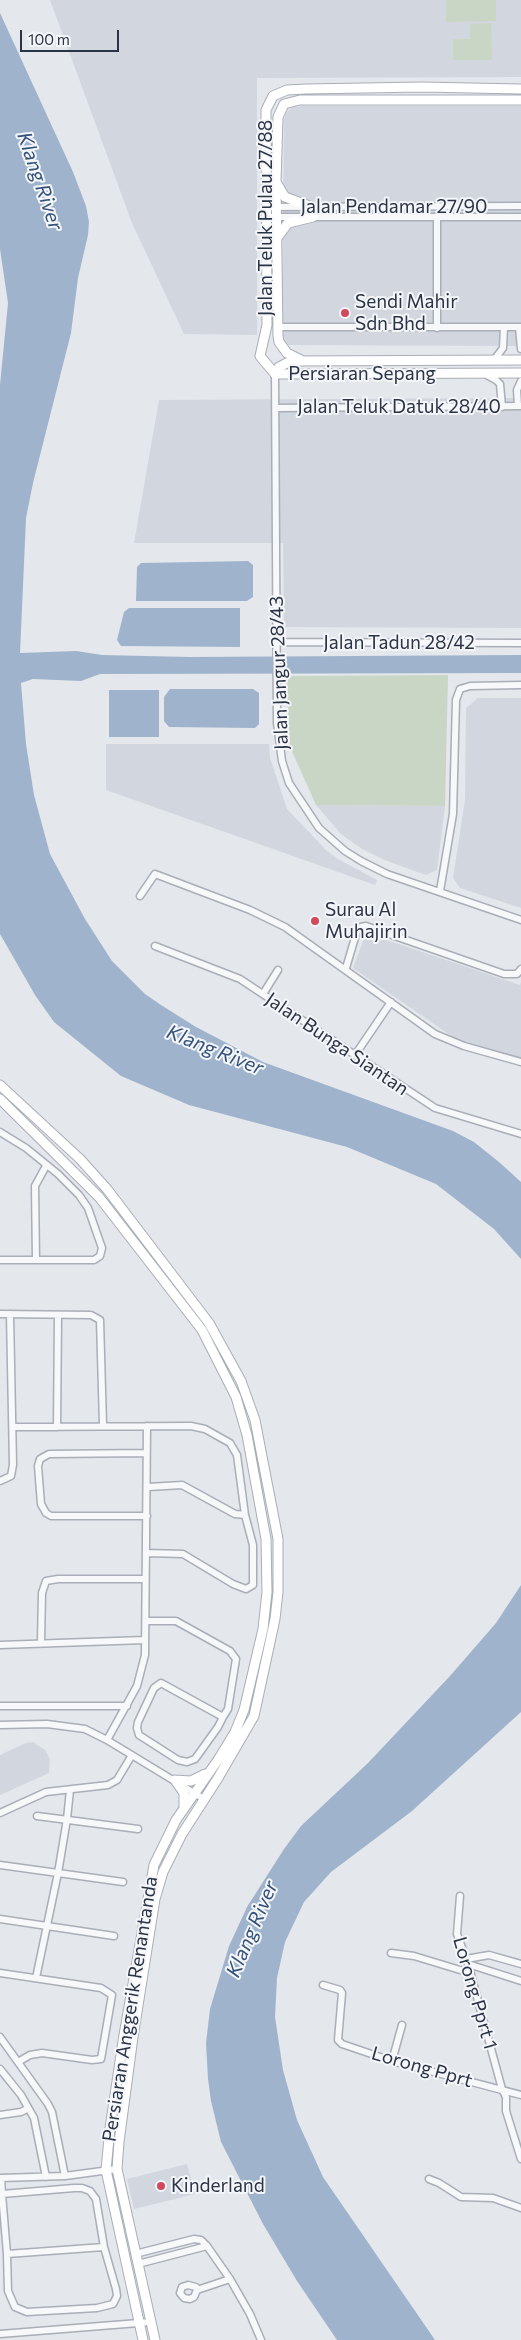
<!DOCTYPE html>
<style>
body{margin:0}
#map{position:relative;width:521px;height:2340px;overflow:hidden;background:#e4e7ec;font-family:Commissioner,sans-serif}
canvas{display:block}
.scale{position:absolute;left:20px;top:30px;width:99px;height:22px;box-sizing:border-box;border:2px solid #2b3445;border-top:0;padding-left:6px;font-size:15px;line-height:18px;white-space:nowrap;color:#2b3445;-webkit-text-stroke:4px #f4f6f9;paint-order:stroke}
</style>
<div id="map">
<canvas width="521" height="2340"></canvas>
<div class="scale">100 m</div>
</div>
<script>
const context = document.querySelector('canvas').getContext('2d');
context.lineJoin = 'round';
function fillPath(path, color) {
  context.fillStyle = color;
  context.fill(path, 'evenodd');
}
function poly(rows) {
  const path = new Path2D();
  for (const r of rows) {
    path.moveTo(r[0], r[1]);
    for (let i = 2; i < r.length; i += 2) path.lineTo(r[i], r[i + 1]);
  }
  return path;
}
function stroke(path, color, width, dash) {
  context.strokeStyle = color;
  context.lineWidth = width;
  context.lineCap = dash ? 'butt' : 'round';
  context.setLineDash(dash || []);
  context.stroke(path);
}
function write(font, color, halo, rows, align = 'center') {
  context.font = font + ' Commissioner,sans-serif';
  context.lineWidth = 4;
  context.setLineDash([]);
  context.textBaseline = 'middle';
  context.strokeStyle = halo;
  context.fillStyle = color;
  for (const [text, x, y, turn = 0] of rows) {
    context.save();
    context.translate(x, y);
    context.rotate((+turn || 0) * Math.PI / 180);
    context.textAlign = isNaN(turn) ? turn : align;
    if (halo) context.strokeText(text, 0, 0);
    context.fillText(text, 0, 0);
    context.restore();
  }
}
fillPath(poly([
 [50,0,521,0,521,77,257,78,257,335,184,334,132,223],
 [303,106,521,106,521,346,286,345,282,339,284,120,286,113,291,108],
 [521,398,521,628,284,627,283,543,134,543,159,400],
 [478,698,521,698,521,908,460,888,453,878,465,800,466,708],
 [106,744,269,744,270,758,287,809,326,850,338,859,377,880,375,885,106,790],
 [316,805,445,806,437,870,426,875,387,861,362,849,341,834],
 [366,933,520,985,521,982,521,1059,460,1042,353,968],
 [33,1742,45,1750,50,1759,49,1773,0,1795,0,1755,26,1743],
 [187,2164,195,2194,134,2209,127,2179]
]), '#d2d6de');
fillPath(poly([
 [446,0,496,0,496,21,446,22],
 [491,23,492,60,453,60,453,39,470,39,470,24],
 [448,675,445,806,316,805,290,747,286,676]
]), '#c9d6c5');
fillPath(poly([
 [0,13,73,172,86,206,89,222,88,235,78,278,71,333,33,483,26,518,20,653,76,651,102,655,190,657,521,655,521,673,100,674,81,681,33,679,21,683,26,744,34,795,50,854,85,919,112,961,145,994,161,1005,196,1027,263,1062,453,1131,474,1142,499,1162,521,1182,521,1259,494,1229,436,1184,347,1147,189,1105,121,1076,54,1022,35,995,0,934,0,385,8,303,0,249],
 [248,561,253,565,253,597,247,601,136,601,137,567,141,563],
 [129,608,240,608,240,647,121,646,117,640,124,612],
 [170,689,253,689,259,693,259,724,255,728,169,727,164,721,164,697],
 [109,690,159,690,159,737,109,737],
 [521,1585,521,1712,412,1811,331,1872,304,1902,285,1942,277,1978,275,2017,283,2070,297,2120,323,2177,435,2340,337,2340,297,2281,263,2224,221,2142,211,2101,208,2079,206,2043,210,2009,229,1946,247,1907,284,1849,301,1826,368,1763,450,1676,496,1623]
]), '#9fb4cc');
const street = poly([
 [266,207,521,206],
 [266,217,521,217],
 [278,327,521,327],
 [519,327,521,349],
 [437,328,437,217],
 [494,360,503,348,504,327],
 [275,374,277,723,282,761,289,783,319,828,345,851,361,861,387,874,521,920],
 [485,374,496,380,500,384,502,407],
 [518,406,517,390,521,381],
 [276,408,521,406],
 [276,642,521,643],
 [440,891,453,814,456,700,460,689,470,686,521,685],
 [140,896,155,874,250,910,285,927,435,1034,464,1046,521,1062],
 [155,946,240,979,435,1108,521,1134],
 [346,968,357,931,361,927,366,926,504,974,517,974,521,969],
 [263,994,278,970],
 [355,1055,391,1002],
 [0,1132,26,1148,58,1174,79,1195,88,1208,102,1248,100,1256,94,1260,0,1260],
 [36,1260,35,1186,46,1166],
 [0,1314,91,1315,100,1320,103,1425],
 [13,1427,191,1426,205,1429,230,1443,237,1455,245,1515,253,1545,253,1585,246,1589,233,1584,183,1554,147,1553],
 [57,1427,58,1316],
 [146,1453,49,1454,40,1459,38,1466,41,1504,46,1513,51,1516,147,1516],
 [0,1481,11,1476,13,1465,10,1314],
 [148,1487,182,1485,235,1514,245,1515],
 [146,1621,176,1621,230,1651,236,1659,228,1709,223,1717,218,1727,195,1759,187,1762,178,1760,139,1735,137,1728,138,1722,154,1688,161,1683,223,1717],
 [41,1642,42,1593,46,1581,58,1579,145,1579],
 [0,1645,145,1640],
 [0,1706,127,1706],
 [0,1725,47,1724,85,1729,107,1740,204,1799],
 [107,1740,137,1686,145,1655,147,1426],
 [0,1813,46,1792,108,1785,117,1780,132,1755],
 [37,1816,138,1829],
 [0,1865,123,1882],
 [460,1896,457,1934,468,1964,502,2089,506,2097,506,2111,521,2159],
 [0,1919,114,1936],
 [391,1953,414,1956,470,1973],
 [466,1959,489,1955,521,1964],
 [468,1964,521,1981],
 [0,1973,101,1988,112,1995,101,2059,92,2060,42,2053,30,2055,18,2062],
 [36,1978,58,1873,67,1819,70,1790],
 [323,1985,340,1990,342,1993,338,2040,342,2044,392,2061,521,2095],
 [0,2037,48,2104,52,2112,65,2176],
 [392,2061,402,2025],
 [0,2069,21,2095,34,2118,46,2177],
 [0,2115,21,2112,27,2109],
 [0,2178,65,2176,117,2169],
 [1,2178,2,2194,7,2254,8,2291,15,2307,27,2312,97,2308,113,2304,117,2296,116,2289,104,2247,96,2199,90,2191,82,2188,74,2188,2,2194],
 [429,2179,439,2183,461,2197,493,2198,521,2208],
 [207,2246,230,2279,250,2314,261,2340],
 [7,2254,104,2247],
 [135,2254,194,2239,201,2240,207,2246,138,2264],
 [197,2290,196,2287,188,2285,182,2287,180,2293,184,2298,190,2299,194,2297,197,2290,230,2279],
 [0,2334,151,2322]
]);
const secondary = poly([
 [276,182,285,197,312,207],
 [277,238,288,223,313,217],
 [301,360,287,353,279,342,278,336,276,182,278,117,284,104,300,100,521,100],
 [275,374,260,356,267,325,266,116,266,110,273,96,287,90,306,89,422,87,521,89],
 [275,374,279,367,291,361,521,360],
 [275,374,521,373],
 [0,1085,80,1159,107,1189,209,1323,241,1381,255,1420,278,1539,278,1592,275,1619,254,1716,218,1778,182,1834,163,1872,155,1899,133,2037,119,2142,117,2169,155,2340],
 [0,1099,99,1197,202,1330,236,1397,247,1435,266,1539,267,1592,263,1629,244,1710,235,1732,218,1760,176,1820,154,1865,124,2035,110,2128,106,2170,143,2340],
 [175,1780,191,1781,205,1774],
 [175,1780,184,1793,184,1807]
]);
stroke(street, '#a9aeb7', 9);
stroke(secondary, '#a9aeb7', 11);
stroke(street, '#f7f8fa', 6);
stroke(secondary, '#fff', 9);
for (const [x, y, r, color] of [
 [345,313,5,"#d1495b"],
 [315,921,5,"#d1495b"],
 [161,2186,5,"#d1495b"]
]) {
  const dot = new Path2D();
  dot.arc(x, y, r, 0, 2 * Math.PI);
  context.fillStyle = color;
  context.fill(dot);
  stroke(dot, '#f4f6f9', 2);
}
write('19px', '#2b3445', '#f4f6f9', [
 ["Jalan Pendamar 27/90",394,207],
 ["Jalan Teluk Pulau 27/88",266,218,-90],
 ["Persiaran Sepang",362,374],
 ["Jalan Teluk Datuk 28/40",399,407],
 ["Jalan Tadun 28/42",399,643],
 ["Jalan Jangur 28/43",279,673,-92],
 ["Jalan Bunga Siantan",337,1044,34],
 ["Lorong Pprt 1",475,1993,74],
 ["Persiaran Anggerik Renantanda",130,2009,-81],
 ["Lorong Pprt",422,2067,16]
]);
write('19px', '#2b3445', '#f4f6f9', [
 ["Sendi Mahir",355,302],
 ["Sdn Bhd",355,324],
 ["Surau Al",325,910],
 ["Muhajirin",325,932],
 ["Kinderland",171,2186]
], 'left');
write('italic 20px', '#34527a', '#f4f6f9', [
 ["Klang River",40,181,71],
 ["Klang River",215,1050,22],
 ["Klang River",252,1929,-67]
]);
</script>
